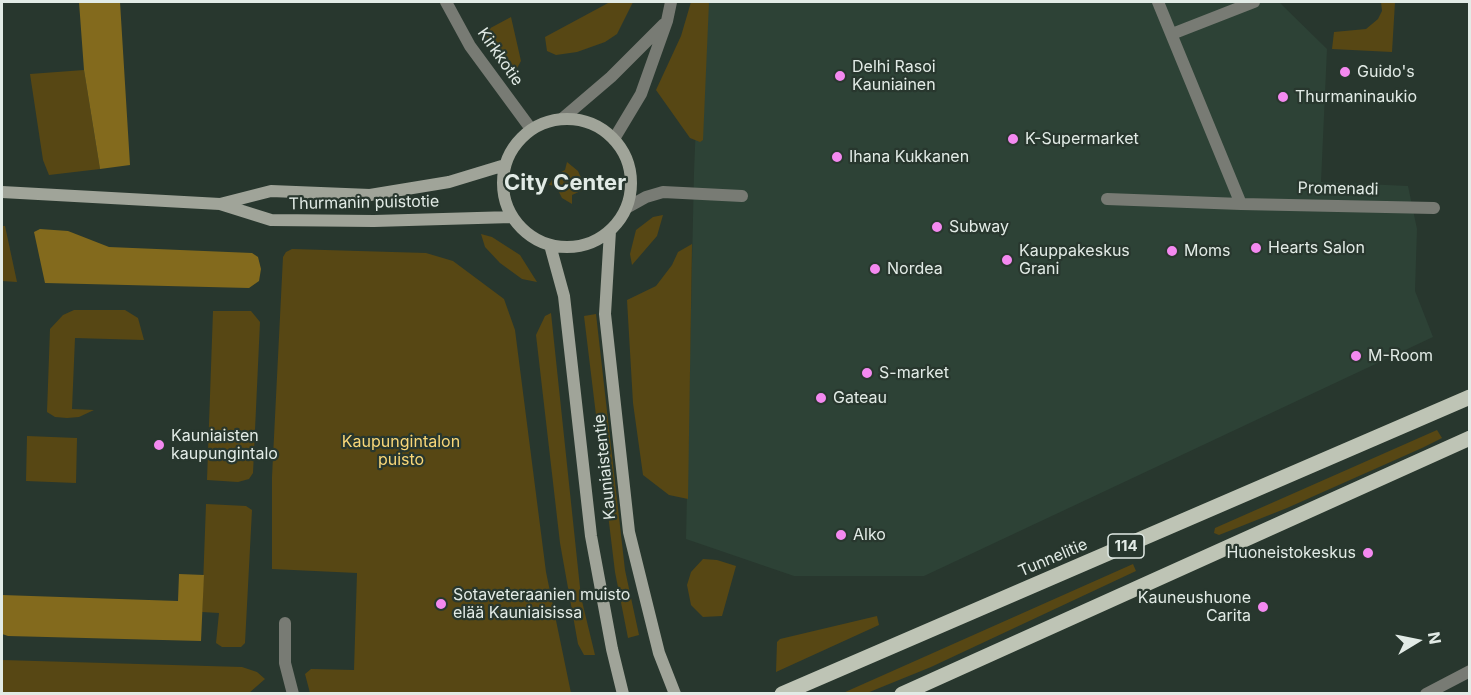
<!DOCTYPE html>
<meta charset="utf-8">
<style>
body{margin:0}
#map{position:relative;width:1471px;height:695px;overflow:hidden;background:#28372e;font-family:Inter,sans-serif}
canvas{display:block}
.frame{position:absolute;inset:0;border:3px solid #e2ebe6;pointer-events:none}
.north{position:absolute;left:1387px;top:611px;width:60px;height:60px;-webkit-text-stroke:4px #28372e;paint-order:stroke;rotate:80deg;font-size:16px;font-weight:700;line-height:24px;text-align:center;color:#e2ebe6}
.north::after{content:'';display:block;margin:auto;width:21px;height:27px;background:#e2ebe6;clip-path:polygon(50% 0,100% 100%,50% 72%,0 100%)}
</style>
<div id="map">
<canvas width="1471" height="695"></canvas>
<div class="frame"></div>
<div class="north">N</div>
</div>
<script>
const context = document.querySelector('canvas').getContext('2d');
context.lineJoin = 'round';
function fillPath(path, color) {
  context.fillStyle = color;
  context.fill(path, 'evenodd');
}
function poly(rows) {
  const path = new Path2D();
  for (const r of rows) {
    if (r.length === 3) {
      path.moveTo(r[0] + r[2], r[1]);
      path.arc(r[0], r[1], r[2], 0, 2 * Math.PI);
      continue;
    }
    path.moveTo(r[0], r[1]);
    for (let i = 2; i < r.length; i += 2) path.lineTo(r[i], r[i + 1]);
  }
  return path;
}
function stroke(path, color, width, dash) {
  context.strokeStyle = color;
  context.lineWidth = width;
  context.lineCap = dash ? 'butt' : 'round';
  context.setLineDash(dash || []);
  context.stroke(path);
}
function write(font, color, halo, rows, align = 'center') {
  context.font = font + ' Inter,sans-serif';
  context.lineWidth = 4.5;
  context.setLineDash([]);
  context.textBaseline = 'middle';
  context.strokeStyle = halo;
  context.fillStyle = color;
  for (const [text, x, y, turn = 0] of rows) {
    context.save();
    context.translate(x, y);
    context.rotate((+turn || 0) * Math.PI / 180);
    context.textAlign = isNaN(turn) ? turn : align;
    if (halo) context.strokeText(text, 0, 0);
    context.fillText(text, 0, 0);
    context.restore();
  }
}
fillPath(poly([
 [701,2,1279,2,1327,49,1321,182,1408,186,1417,229,1415,291,1433,337,924,576,794,576,686,539,694,172]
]), '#2d4236');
fillPath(poly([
 [610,2,633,2,617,34,605,42,577,52,556,55,547,51,545,37],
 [691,2,709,2,703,140,700,142,690,138,656,90,681,36],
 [1381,2,1395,2,1392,52,1332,49,1334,32,1366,29,1378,19,1382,11],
 [511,17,521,61,516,70,509,70,503,68,483,32],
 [84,70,100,169,49,175,43,160,30,74],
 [567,162,578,171,582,180,589,179,583,190,572,195,572,204,562,198,556,186,549,185,555,175,565,170],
 [663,215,657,236,632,265,630,254,636,230,653,217],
 [2,226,5,226,17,282,2,281],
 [481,234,492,237,520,255,537,282,522,279,500,263,485,247],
 [692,244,688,499,669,495,643,475,633,403,627,300,656,286,672,265,678,252],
 [292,249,426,253,453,261,504,299,515,330,546,572,571,693,310,693,305,674,311,669,354,670,357,573,272,569,272,477,283,257,286,252],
 [74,310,125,310,138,318,144,340,75,338,72,409,94,410,79,417,67,418,55,417,47,412,50,329,63,315],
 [213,311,251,311,260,322,253,473,249,479,238,482,207,480],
 [551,313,581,597,595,655,584,655,578,644,560,543,536,335,545,316],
 [596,314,625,570,639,635,628,638,615,572,584,316],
 [1437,430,1442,438,1422,448,1287,508,1219,535,1214,533,1215,528],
 [27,436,77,438,76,483,26,481],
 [206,504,246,506,252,510,245,643,241,647,222,647,216,643,219,613,202,612],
 [703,559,717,560,736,566,722,616,703,617,691,605,687,585,691,572],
 [1133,564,1136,571,931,667,867,693,843,693],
 [877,616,879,625,776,672,777,642,780,639],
 [2,660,242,667,257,672,265,679,249,693,2,693]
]), '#574714');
fillPath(poly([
 [79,2,120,2,130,165,100,169,84,70],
 [40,229,68,231,109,247,252,253,258,257,261,269,259,281,249,288,45,283,34,232],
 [179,574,204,575,201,641,8,636,2,634,2,595,178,601]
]), '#836a1d');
stroke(poly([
 [446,2,470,46,531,129],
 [1158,2,1241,204,1434,208],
 [1172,34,1254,2],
 [563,118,611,77,664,24],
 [614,139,641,94,667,21,671,2],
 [1107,199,1241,204],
 [628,207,646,197,663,192,742,196],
 [285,623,285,663,293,694],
 [1426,694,1470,671]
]), '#787b74', 12);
stroke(poly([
 [567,183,64],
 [2,192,220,204,271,220,374,221,512,217],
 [220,204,271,191,370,195,449,182,505,165],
 [610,231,605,314,629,532,659,653,675,694],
 [550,245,564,296,591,536,612,649,623,694]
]), '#a0a499', 12);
stroke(poly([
 [782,694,1470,397],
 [902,694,1470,438]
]), '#bec4b5', 15);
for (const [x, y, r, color] of [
 [1345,72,6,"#f489f0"],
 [840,76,6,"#f489f0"],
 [1283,97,6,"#f489f0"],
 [1013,139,6,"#f489f0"],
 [837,157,6,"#f489f0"],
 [937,227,6,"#f489f0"],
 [1256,248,6,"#f489f0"],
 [1172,251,6,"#f489f0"],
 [1007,260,6,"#f489f0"],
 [875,269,6,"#f489f0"],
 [1356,356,6,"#f489f0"],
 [867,373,6,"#f489f0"],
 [821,398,6,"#f489f0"],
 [159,445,6,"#f489f0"],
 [841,535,6,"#f489f0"],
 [1368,553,6,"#f489f0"],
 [441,604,6,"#f489f0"],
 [1263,607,6,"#f489f0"]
]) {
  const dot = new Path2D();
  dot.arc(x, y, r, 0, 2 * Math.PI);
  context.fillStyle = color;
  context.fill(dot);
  stroke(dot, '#28372e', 2);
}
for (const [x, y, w] of [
 [1126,546,36]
]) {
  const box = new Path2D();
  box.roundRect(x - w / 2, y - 12, w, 24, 4.5);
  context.fillStyle = '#28372e';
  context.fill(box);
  stroke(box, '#e2ebe6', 1.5);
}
write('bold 15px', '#e2ebe6', null, [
 ["114",1126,546]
]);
write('16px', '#e2ebe6', '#28372e', [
 ["Kirkkotie",500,57,55],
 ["Promenadi",1338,189,1],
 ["Thurmanin puistotie",364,203,-1],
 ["Kauniaistentie",605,467,-96],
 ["Tunnelitie",1053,558,-23]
]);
write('16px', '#e2ebe6', '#28372e', [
 ["Delhi Rasoi",852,67],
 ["Kauniainen",852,85],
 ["Guido's",1357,72],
 ["Thurmaninaukio",1295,97],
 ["K-Supermarket",1025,139],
 ["Ihana Kukkanen",849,157],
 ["Subway",949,227],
 ["Hearts Salon",1268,248],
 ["Kauppakeskus",1019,251],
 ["Grani",1019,269],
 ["Moms",1184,251],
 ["Nordea",887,269],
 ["M-Room",1368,356],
 ["S-market",879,373],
 ["Gateau",833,398],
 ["Kauniaisten",171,436],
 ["kaupungintalo",171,454],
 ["Alko",853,535],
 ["Huoneistokeskus",1356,553,"right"],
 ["Sotaveteraanien muisto",453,595],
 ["elää Kauniaisissa",453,613],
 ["Kauneushuone",1251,598,"right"],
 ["Carita",1251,616,"right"]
], 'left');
write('16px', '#f9d778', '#28372e', [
 ["Kaupungintalon",401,442],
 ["puisto",401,460]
]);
write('bold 22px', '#e2ebe6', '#28372e', [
 ["City Center",565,183]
]);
</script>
